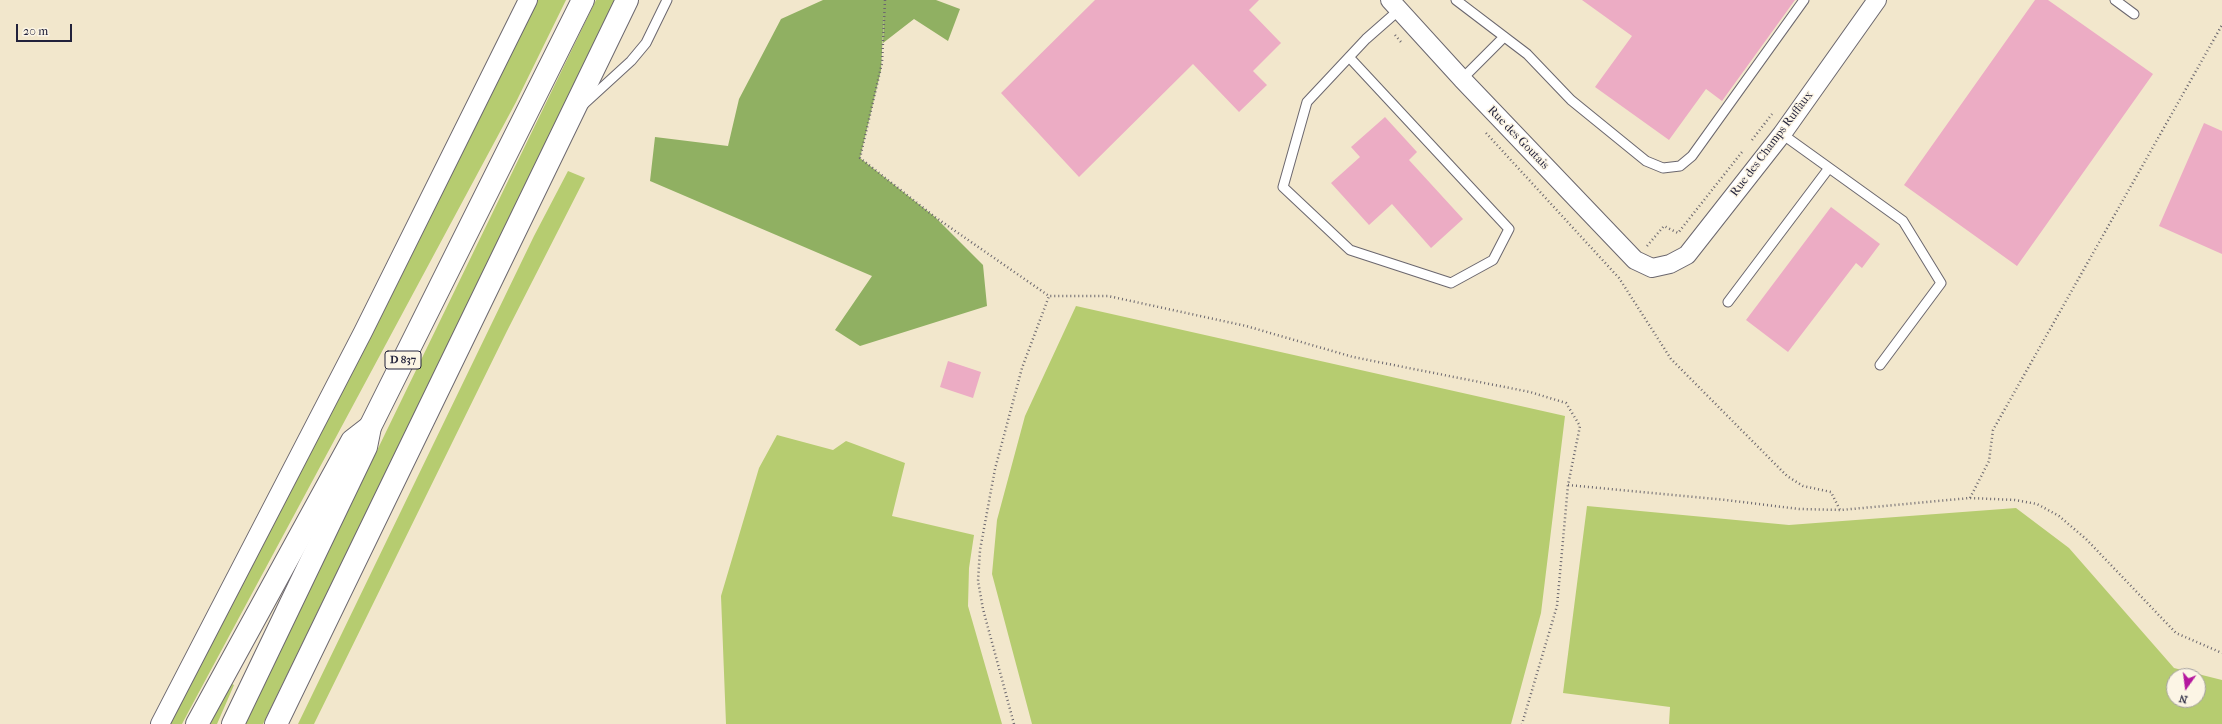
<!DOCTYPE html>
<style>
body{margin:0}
#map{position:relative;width:2222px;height:724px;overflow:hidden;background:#f2e7cc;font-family:"IM FELL French Canon",serif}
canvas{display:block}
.north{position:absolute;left:2166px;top:668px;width:40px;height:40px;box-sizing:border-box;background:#fcf5e5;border:1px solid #a5a1a1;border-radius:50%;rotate:194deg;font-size:11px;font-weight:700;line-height:16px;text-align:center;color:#22223b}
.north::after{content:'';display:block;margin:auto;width:14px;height:18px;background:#b5179e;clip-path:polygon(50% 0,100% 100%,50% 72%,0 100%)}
.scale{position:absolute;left:16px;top:24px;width:56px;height:18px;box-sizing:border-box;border:2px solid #22223b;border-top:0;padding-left:5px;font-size:12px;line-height:14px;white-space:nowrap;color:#22223b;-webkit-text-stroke:3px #fcf5e5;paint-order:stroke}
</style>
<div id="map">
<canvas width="2222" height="724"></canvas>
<div class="north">N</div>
<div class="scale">20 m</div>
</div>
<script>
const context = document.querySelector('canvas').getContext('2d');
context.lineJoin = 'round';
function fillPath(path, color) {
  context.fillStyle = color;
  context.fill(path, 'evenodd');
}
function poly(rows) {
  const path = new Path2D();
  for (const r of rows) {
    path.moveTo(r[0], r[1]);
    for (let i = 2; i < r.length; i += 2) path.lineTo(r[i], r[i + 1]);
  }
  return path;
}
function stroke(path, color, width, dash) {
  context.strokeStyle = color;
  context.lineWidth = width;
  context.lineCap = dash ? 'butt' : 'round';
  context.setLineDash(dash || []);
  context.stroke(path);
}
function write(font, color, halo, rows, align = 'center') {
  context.font = font + ' "IM FELL French Canon",serif';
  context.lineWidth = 3;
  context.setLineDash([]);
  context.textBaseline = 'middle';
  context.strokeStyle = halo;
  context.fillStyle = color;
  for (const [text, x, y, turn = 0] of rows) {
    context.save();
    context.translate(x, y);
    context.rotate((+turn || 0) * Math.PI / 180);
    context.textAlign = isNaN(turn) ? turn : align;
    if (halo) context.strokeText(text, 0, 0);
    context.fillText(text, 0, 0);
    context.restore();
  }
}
fillPath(poly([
 [537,0,566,0,516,102,191,707,182,724,166,724,420,235],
 [596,0,616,0,263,724,244,724],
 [568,171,585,178,507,331,314,724,298,724,534,236],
 [1076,306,1565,416,1541,613,1511,724,1032,724,992,574,997,520,1025,416],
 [777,435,833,450,846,441,905,463,892,516,974,535,969,568,968,606,1002,724,726,724,721,596,759,468],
 [1587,506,1789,525,2016,508,2069,548,2174,668,2222,680,2222,724,1669,724,1670,707,1563,693],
 [2174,676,2198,676,2198,700,2174,700],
 [232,684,234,685,217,724,208,724]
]), '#b6cc70');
fillPath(poly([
 [823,0,936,0,960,9,948,41,914,19,883,43,884,13,881,70,860,158,935,217,983,265,987,306,860,346,835,330,872,276,650,181,655,137,728,146,739,99,781,19]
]), '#90b062');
fillPath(poly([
 [1095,0,1259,0,1249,10,1281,43,1253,71,1267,85,1239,112,1193,64,1079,177,1001,93],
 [1582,0,1795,0,1722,101,1706,89,1669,140,1595,87,1632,36],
 [2035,0,2048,0,2153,74,2017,266,1904,185],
 [1385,117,1417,152,1409,160,1463,219,1431,248,1392,204,1369,225,1331,183,1360,157,1351,147],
 [2204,123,2222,131,2222,254,2159,226],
 [1831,207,1880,244,1862,268,1856,263,1788,352,1746,320],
 [948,361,981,372,973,398,940,387]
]), '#ecacc4');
const service = poly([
 [1456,0,1527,54,1571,100,1646,161,1663,168,1680,166,1692,156,1804,0],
 [2115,0,2134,14],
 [1349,57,1509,229,1493,260,1451,283,1350,250,1283,187,1307,102,1366,39,1399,10],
 [1462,79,1504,37],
 [584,104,631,61,646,43,667,0],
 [1782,134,1903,221,1941,283,1880,365],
 [1728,302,1829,168]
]);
const minor = poly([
 [1390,0,1462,79,1635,260,1652,268,1670,264,1687,255,1782,134,1877,0],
 [160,724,363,332,528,0]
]);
const primary = poly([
 [233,724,366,447,370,427,583,0],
 [276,724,627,0]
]);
const trunk = poly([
 [197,724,352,441,370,427]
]);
stroke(service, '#6b676e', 11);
stroke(minor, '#6b676e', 20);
stroke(primary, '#6b676e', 24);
stroke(trunk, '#6b676e', 24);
stroke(poly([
 [885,0,882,63,860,158,935,217,1049,296,1108,296,1246,326,1353,357,1530,392,1566,403,1580,426,1568,485,1557,606,1522,724],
 [1395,35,1401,42],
 [1486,133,1619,278,1671,359,1787,476,1803,486,1831,492,1840,510],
 [1752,140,1772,114],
 [1647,246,1664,226,1678,233,1742,152],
 [1568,485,1726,500,1799,509,1841,510,1970,498,2015,500,2037,504,2059,516,2086,539,2176,633,2222,653],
 [1970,498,1989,461,1993,430,2222,25],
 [1014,724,983,609,978,581,980,550,995,469,1022,368,1049,296]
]), '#6b676e', 2.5, [1, 3]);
stroke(service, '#fff', 9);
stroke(minor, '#fff', 18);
stroke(primary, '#fff', 22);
stroke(trunk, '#fff', 22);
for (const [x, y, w] of [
 [403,360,36]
]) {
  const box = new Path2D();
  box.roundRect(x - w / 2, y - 9, w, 18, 3);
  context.fillStyle = '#fcf5e5';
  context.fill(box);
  stroke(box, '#22223b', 1);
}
write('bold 11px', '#22223b', null, [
 ["D 837",403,360]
]);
write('12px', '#22223b', '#fcf5e5', [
 ["Rue des Goutais",1518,138,46],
 ["Rue des Champs Ruffaux",1772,144,-53]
]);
</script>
